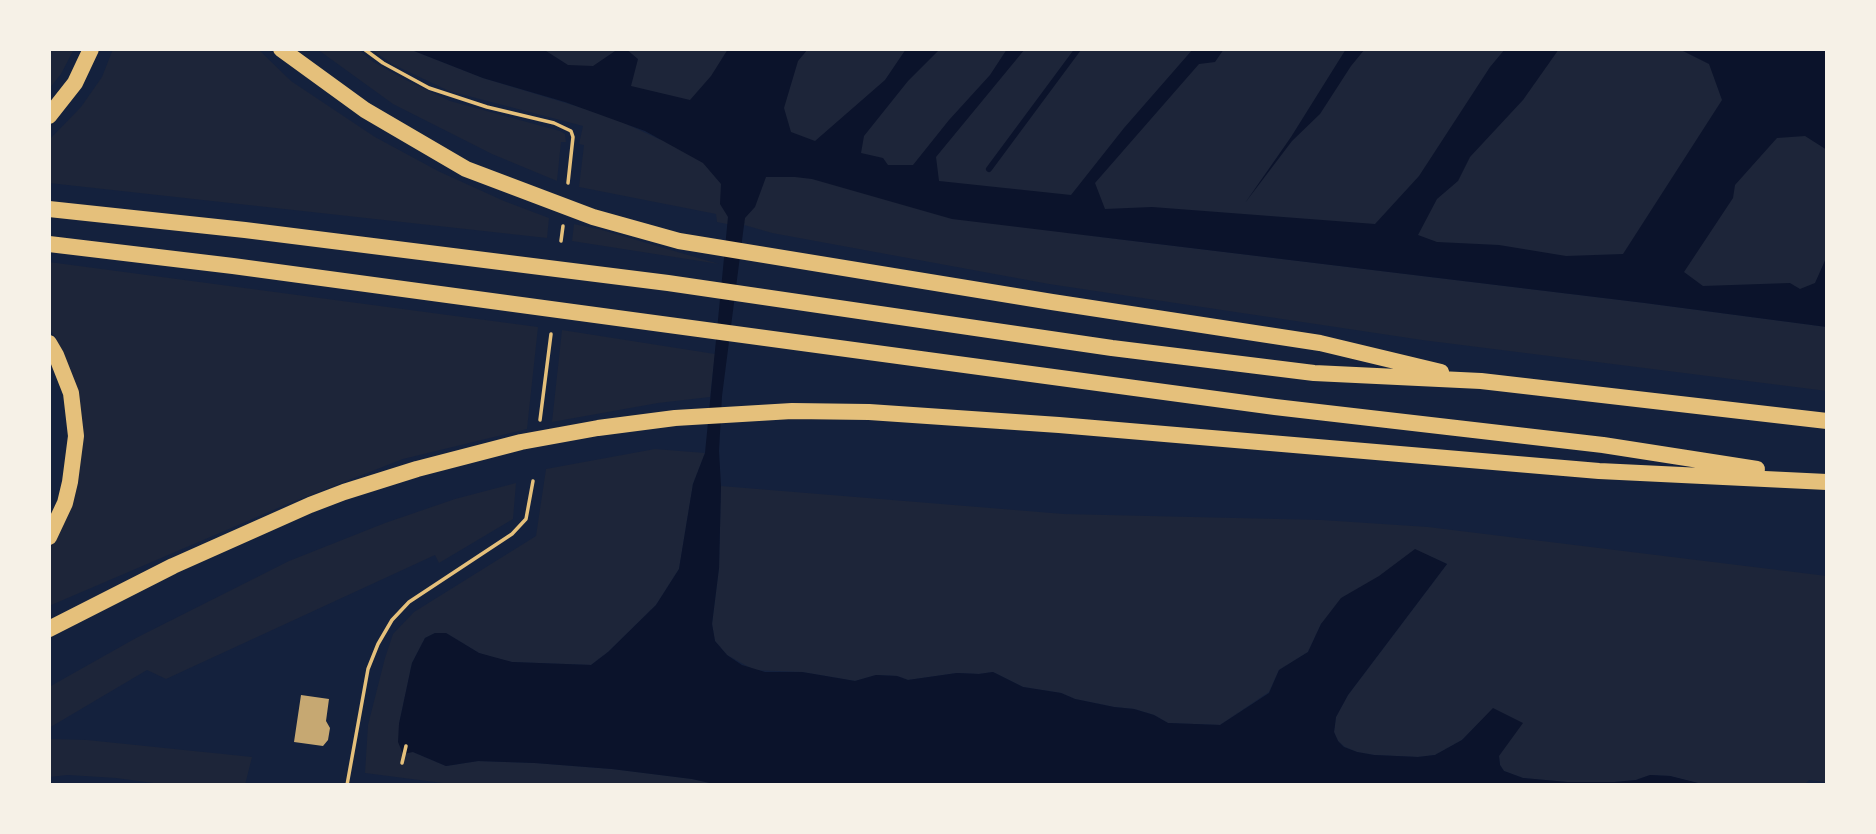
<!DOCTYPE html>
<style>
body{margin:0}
#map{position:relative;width:1876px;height:834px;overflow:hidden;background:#14213d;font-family:Raleway,sans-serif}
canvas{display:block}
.frame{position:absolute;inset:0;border:51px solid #f6f1e7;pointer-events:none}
</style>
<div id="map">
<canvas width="1876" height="834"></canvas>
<div class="frame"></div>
</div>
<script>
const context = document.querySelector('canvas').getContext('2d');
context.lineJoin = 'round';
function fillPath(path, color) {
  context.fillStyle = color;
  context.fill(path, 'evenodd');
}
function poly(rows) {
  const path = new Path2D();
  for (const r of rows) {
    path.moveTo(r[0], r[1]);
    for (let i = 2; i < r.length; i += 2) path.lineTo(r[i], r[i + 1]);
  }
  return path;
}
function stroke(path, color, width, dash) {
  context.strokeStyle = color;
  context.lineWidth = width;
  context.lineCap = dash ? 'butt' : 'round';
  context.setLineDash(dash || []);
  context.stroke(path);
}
fillPath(poly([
 [49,49,74,49,61,74,49,89],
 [113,49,258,49,291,81,375,137,438,171,504,201,549,218,547,238,49,183,49,140,81,107,102,77],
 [317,49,358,49,372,61,404,79,450,101,560,131,565,134,566,142,561,142,557,181,492,154,393,104],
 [371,49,409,49,483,78,609,116,661,140,647,128,420,49,1827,49,1827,320,1059,232,1645,303,1827,327,1827,391,1422,340,1049,284,772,233,744,225,745,222,742,227,717,222,716,214,579,187,584,145,579,144,583,126,449,91,392,64],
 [574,224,602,230,719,264,572,241],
 [49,262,538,327,527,429,403,459,285,505,49,606,49,550,66,518,70,371,56,338,49,328],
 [562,330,715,354,710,397,658,403,552,422],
 [655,449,705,453,693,484,679,569,656,605,608,652,591,665,512,662,494,658,479,653,446,633,435,633,425,638,412,663,399,724,413,752,446,766,478,761,535,763,612,769,692,779,718,785,458,785,365,773,368,725,385,658,393,634,414,612,536,536,546,469],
 [516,483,513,519,439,563,435,555,166,679,147,670,49,728,49,687,136,638,289,561,385,523,455,499],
 [721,486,1064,514,1322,520,1428,527,1827,576,1827,785,1824,782,1809,780,1804,785,1706,785,1670,776,1650,775,1636,780,1615,782,1567,782,1523,778,1504,771,1500,765,1493,709,1462,740,1435,755,1418,757,1374,755,1357,752,1345,747,1338,741,1334,732,1336,717,1348,695,1447,564,1415,550,1321,624,1308,652,1279,670,1269,692,1220,725,1168,723,1154,715,1134,709,1114,707,1075,699,1061,693,1023,687,993,672,979,674,957,673,908,680,897,676,876,675,855,681,802,672,754,670,727,655,715,641,712,624,719,568],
 [49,739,87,740,252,757,245,785,168,785,116,778,68,775,49,777]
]), '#1d2539');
fillPath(poly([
 [409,49,543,49,568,65,593,66,618,49,626,49,638,59,631,86,690,100,711,76,728,49,808,49,798,61,784,108,791,132,815,141,885,80,906,49,940,49,908,81,864,136,861,153,883,158,888,165,913,165,949,120,990,75,1007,49,1025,49,936,157,939,181,1071,195,1124,128,1193,49,1224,49,1215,62,1199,64,1095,183,1105,209,1152,207,1375,224,1419,176,1490,67,1505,49,1559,49,1523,100,1470,157,1458,181,1437,199,1418,235,1437,242,1499,245,1566,256,1623,254,1722,100,1709,64,1679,49,1827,49,1827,150,1805,136,1777,138,1735,185,1733,198,1684,272,1703,286,1790,283,1800,289,1815,283,1827,256,1827,327,1645,303,952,219,812,179,795,177,766,177,755,207,745,218,744,225,722,396,719,451,721,486,719,568,712,624,715,641,727,655,742,665,765,672,802,672,855,681,876,675,897,676,908,680,957,673,979,674,993,672,1023,687,1061,693,1075,699,1114,707,1134,709,1154,715,1168,723,1220,725,1269,693,1279,670,1308,652,1321,624,1341,598,1379,576,1415,549,1447,564,1348,695,1336,717,1334,732,1338,741,1344,747,1357,752,1374,755,1418,757,1435,755,1462,740,1493,708,1523,723,1499,756,1500,765,1504,771,1523,778,1567,782,1615,782,1636,780,1650,775,1670,776,1706,785,719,785,692,779,612,769,535,763,478,761,446,766,413,752,403,754,398,742,399,724,412,663,425,638,435,633,446,633,479,653,512,662,591,665,608,652,656,605,679,569,693,484,705,453,728,217,720,204,721,184,703,163,645,131,565,102,483,78],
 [1346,49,1365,49,1351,66,1320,114,1292,141,1245,203,1291,137]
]), '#0b132b');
stroke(poly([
 [989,169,1078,49]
]), '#0b132b', 6);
fillPath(poly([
 [301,695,329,699,326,721,330,728,328,740,323,746,294,742]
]), '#c6a872');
stroke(poly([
 [364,49,383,63,429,88,487,107,554,123,571,131,573,137,568,183],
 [561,241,563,226],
 [540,420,551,334],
 [402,763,406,746],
 [347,785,368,669,378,644,392,620,409,602,512,534,526,519,533,481]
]), '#e5c07b', 3.5);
stroke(poly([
 [281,49,365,110,466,169,593,217,679,241,1052,302,1320,343,1441,372],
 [49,116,75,83,91,49],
 [49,209,245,230,668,283,1112,348,1314,373,1481,381,1827,421],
 [49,244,233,266,1275,407,1603,445,1757,469],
 [49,343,56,355,71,393,76,436,70,482,65,503,49,537],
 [49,629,173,566,310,505,344,492,417,469,521,442,598,428,675,418,792,411,869,412,1059,425,1599,471,1827,482]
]), '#e5c07b', 16);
</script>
